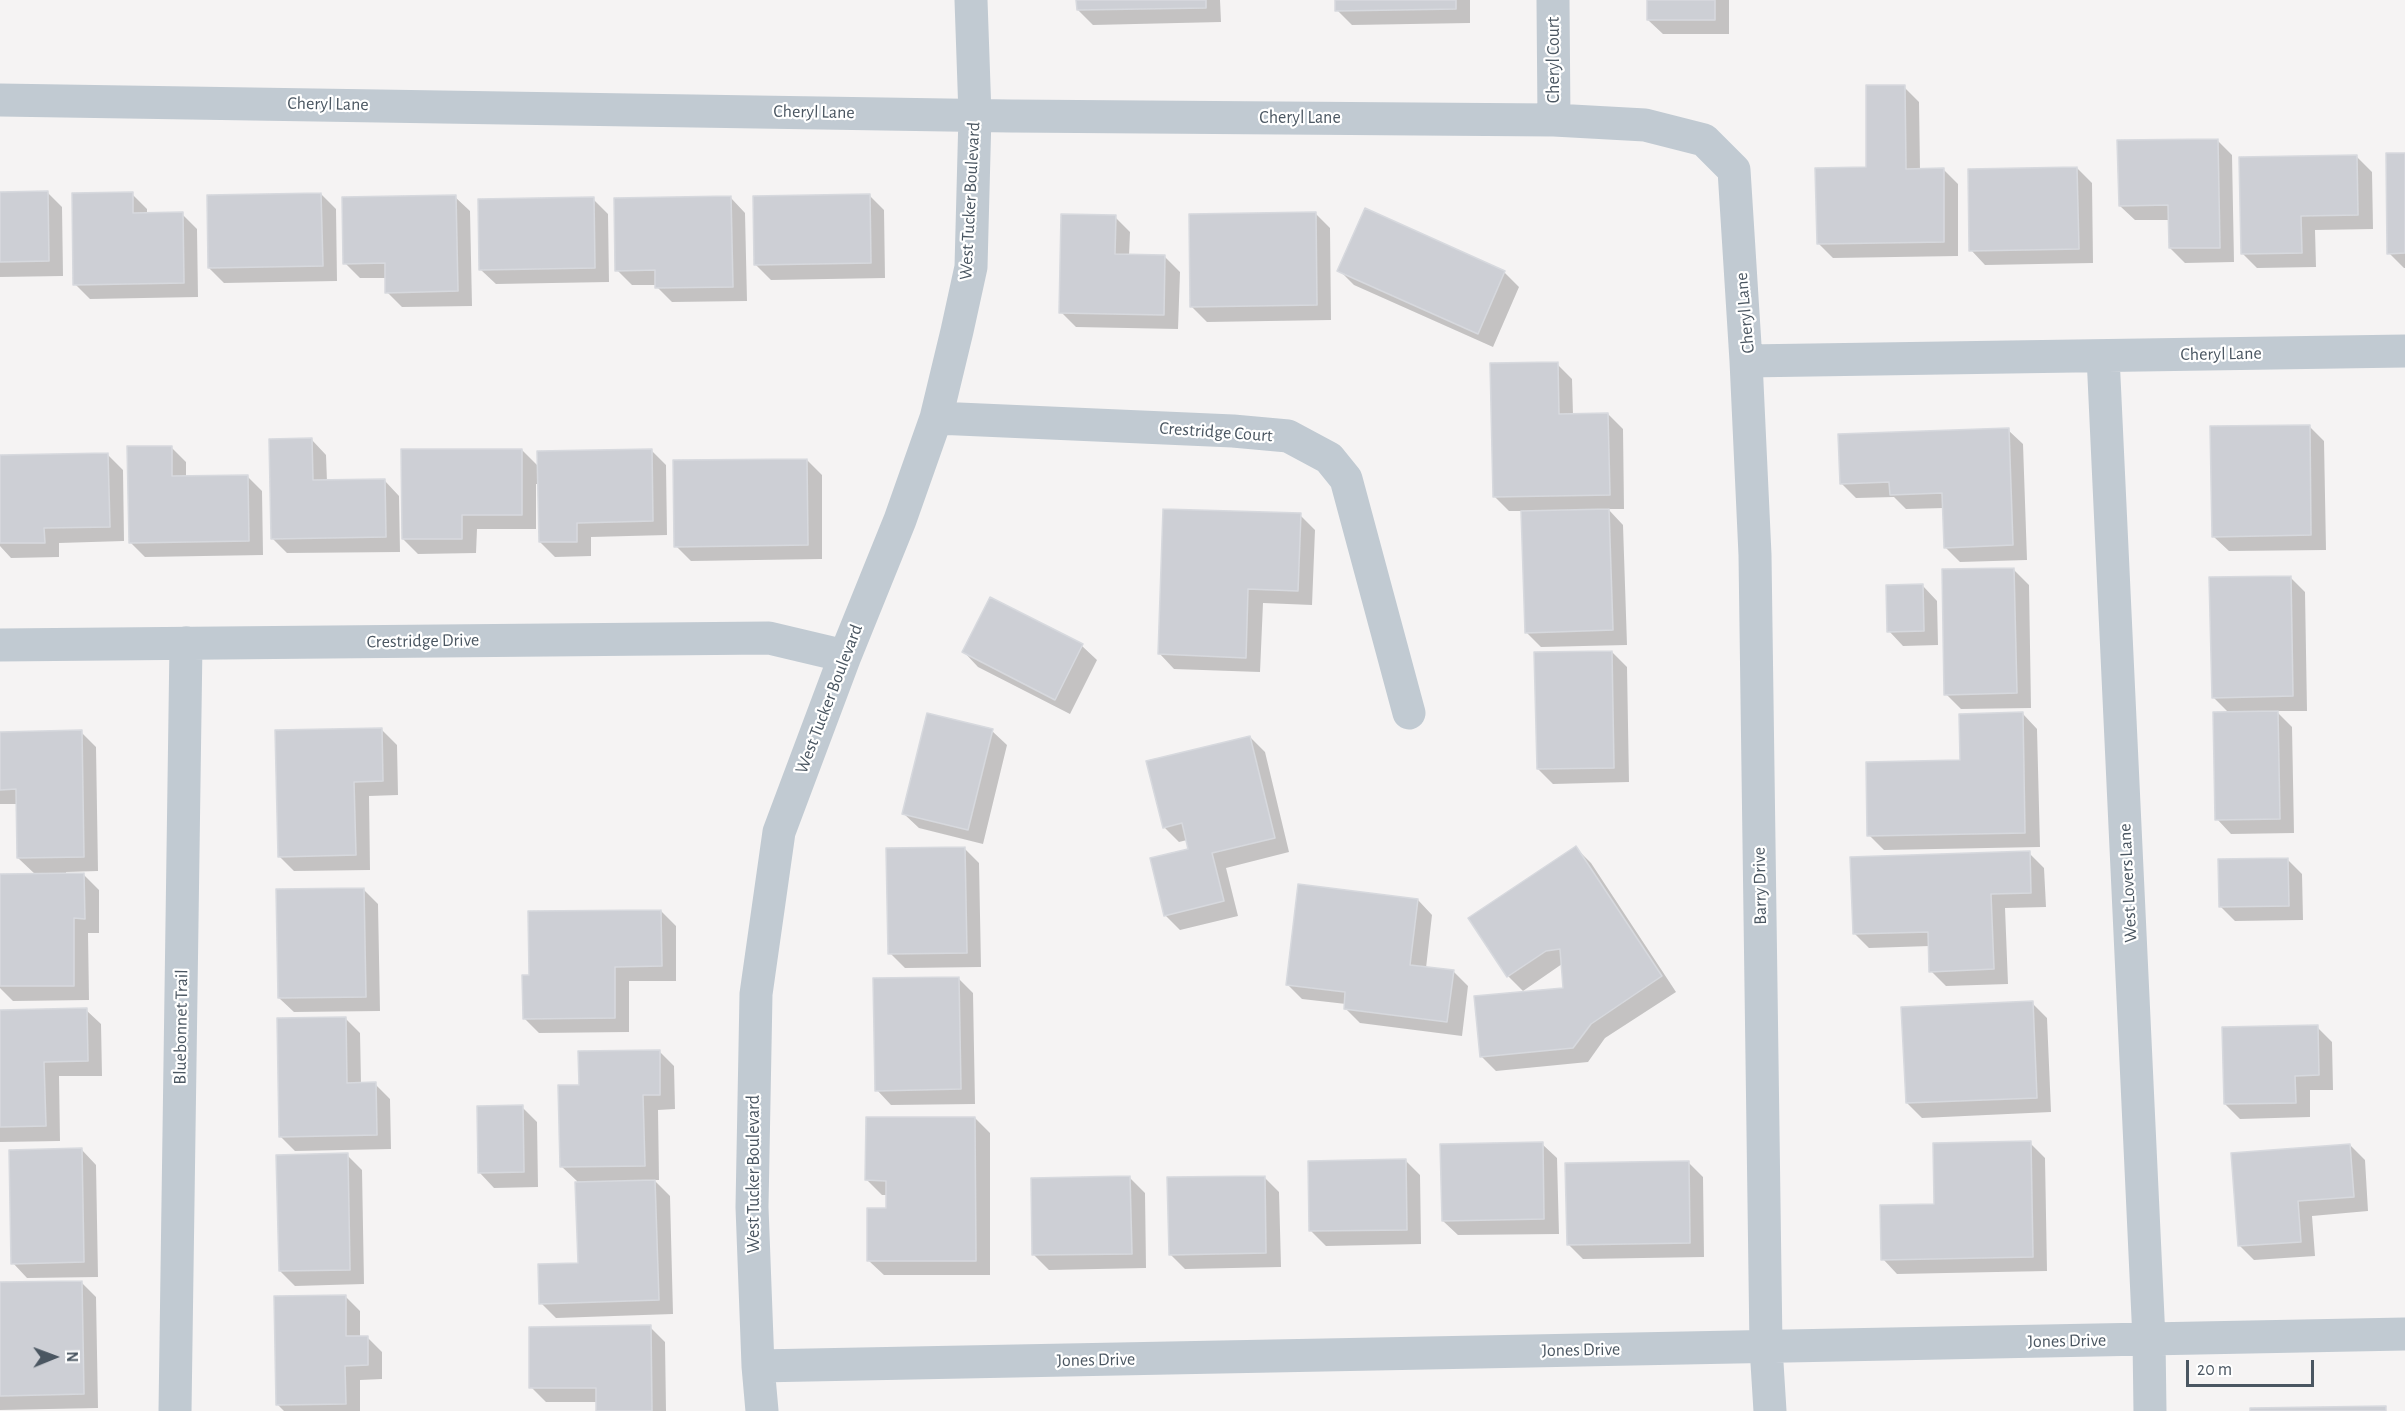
<!DOCTYPE html>
<style>
body{margin:0}
#map{position:relative;width:2405px;height:1411px;overflow:hidden;background:#f5f3f3;font-family:"Alegreya Sans",sans-serif}
canvas{display:block}
.north{position:absolute;left:24px;top:1327px;width:60px;height:60px;-webkit-text-stroke:4px #fff;paint-order:stroke;rotate:89deg;font-size:16px;font-weight:700;line-height:24px;text-align:center;color:#4a5661}
.north::after{content:'';display:block;margin:auto;width:21px;height:27px;background:#4a5661;clip-path:polygon(50% 0,100% 100%,50% 72%,0 100%)}
.scale{position:absolute;left:2186px;top:1360px;width:128px;height:27px;box-sizing:border-box;border:3px solid #4a5661;border-top:0;padding-left:8px;font-size:18px;line-height:21px;white-space:nowrap;color:#4a5661;-webkit-text-stroke:4px #fff;paint-order:stroke}
</style>
<div id="map">
<canvas width="2405" height="1411"></canvas>
<div class="north">N</div>
<div class="scale">20 m</div>
</div>
<script>
const context = document.querySelector('canvas').getContext('2d');
context.lineJoin = 'round';
function fillPath(path, color) {
  context.fillStyle = color;
  context.fill(path, 'evenodd');
}
function poly(rows) {
  const path = new Path2D();
  for (const r of rows) {
    path.moveTo(r[0], r[1]);
    for (let i = 2; i < r.length; i += 2) path.lineTo(r[i], r[i + 1]);
  }
  return path;
}
function stroke(path, color, width, dash) {
  context.strokeStyle = color;
  context.lineWidth = width;
  context.lineCap = dash ? 'butt' : 'round';
  context.setLineDash(dash || []);
  context.stroke(path);
}
function write(font, color, halo, rows, align = 'center') {
  context.font = font + ' "Alegreya Sans",sans-serif';
  context.lineWidth = 4.5;
  context.setLineDash([]);
  context.textBaseline = 'middle';
  context.strokeStyle = halo;
  context.fillStyle = color;
  for (const [text, x, y, turn = 0] of rows) {
    context.save();
    context.translate(x, y);
    context.rotate((+turn || 0) * Math.PI / 180);
    context.textAlign = isNaN(turn) ? turn : align;
    if (halo) context.strokeText(text, 0, 0);
    context.fillText(text, 0, 0);
    context.restore();
  }
}
fillPath(poly([
 [1078,0,1220,0,1221,22,1093,25,1078,10],
 [1337,0,1470,0,1470,23,1352,25,1337,10],
 [1648,0,1729,0,1729,34,1663,34,1648,20],
 [1904,87,1919,102,1920,170,1943,169,1958,184,1958,256,1833,258,1818,243,1868,169],
 [2217,140,2232,155,2234,262,2185,263,2170,248,2170,220,2135,220,2120,206],
 [2405,154,2405,268,2404,268,2389,253],
 [2357,157,2372,172,2373,229,2315,230,2316,267,2257,268,2242,253],
 [2077,168,2092,183,2093,263,1985,265,1971,250],
 [47,192,62,207,63,276,0,277,0,193],
 [132,194,147,209,147,215,182,214,197,229,198,297,90,299,75,284],
 [321,194,336,209,337,281,224,283,209,268],
 [869,195,884,210,885,278,771,280,756,265],
 [455,197,470,211,472,306,402,307,387,292,387,278,360,278,345,263],
 [731,198,745,213,747,301,672,302,657,287,657,285,632,285,617,270],
 [593,199,608,214,609,282,496,284,481,270],
 [1315,213,1330,228,1331,320,1207,322,1192,307],
 [1115,217,1130,232,1129,256,1165,257,1180,272,1178,329,1076,327,1061,312],
 [1339,270,1504,272,1519,287,1493,347,1354,285],
 [1557,364,1572,379,1573,415,1608,414,1623,429,1624,509,1608,509,1623,525,1627,645,1541,647,1526,632,1523,511,1509,511,1494,496],
 [2309,426,2324,441,2326,550,2229,551,2214,537],
 [2008,430,2023,444,2027,560,1960,562,1945,547,1944,508,1906,509,1894,497,1856,498,1841,483],
 [312,440,326,455,327,482,385,481,399,496,400,552,287,553,272,538],
 [171,447,186,462,186,478,247,476,262,491,263,555,145,557,130,542],
 [522,450,539,467,651,450,666,465,667,535,591,537,591,556,555,557,540,542,539,484,536,484,536,529,477,529,476,553,418,554,403,539],
 [108,455,123,470,124,541,59,543,59,557,11,558,0,546,0,457],
 [807,460,822,475,822,559,691,561,676,546],
 [1300,515,1315,530,1312,605,1263,603,1260,672,1174,669,1160,654],
 [2014,570,2029,585,2031,708,1961,709,1946,694],
 [2290,577,2305,592,2307,711,2276,711,2292,727,2294,833,2231,834,2217,819,2229,713,2213,697],
 [1923,586,1937,601,1938,645,1903,646,1889,631],
 [1082,646,1097,660,1070,714,978,667,964,652],
 [1612,652,1627,667,1629,782,1553,784,1538,769],
 [2023,714,2037,729,2040,847,1884,850,1869,835],
 [382,730,397,745,398,795,369,796,370,870,294,871,279,856],
 [992,731,1007,745,983,844,919,828,904,814],
 [81,732,96,747,98,871,66,872,66,875,84,875,99,890,99,933,88,933,89,1000,13,1001,0,988,0,875,36,875,18,858,17,804,0,804,0,733],
 [1250,737,1265,752,1289,852,1226,868,1238,916,1180,930,1165,915,1190,850,1187,840,1179,842,1164,827],
 [964,848,979,863,981,967,905,968,890,953],
 [1576,848,1591,863,1676,992,1605,1038,1588,1062,1496,1071,1481,1056,1565,989,1562,964,1523,991,1508,976],
 [2029,853,2044,868,2046,907,2005,908,2008,984,1946,986,1931,971,1930,946,1869,948,1854,933],
 [2287,859,2302,874,2303,920,2235,921,2220,906],
 [363,889,378,904,380,1011,294,1012,279,998],
 [1418,900,1432,915,1426,968,1453,971,1468,986,1462,1036,1360,1023,1345,1008,1346,1004,1302,999,1287,984],
 [661,911,676,926,676,981,629,981,629,1032,539,1033,524,1018,530,976],
 [958,978,973,993,975,1104,891,1105,877,1090],
 [2032,1003,2047,1018,2051,1112,1922,1118,1907,1103],
 [86,1010,101,1024,102,1076,59,1076,60,1141,0,1142,0,1011],
 [345,1018,360,1033,361,1084,375,1084,390,1099,391,1149,295,1151,280,1136],
 [2317,1027,2332,1042,2333,1090,2310,1090,2310,1117,2240,1119,2225,1104],
 [659,1051,674,1066,675,1109,658,1110,659,1180,654,1180,670,1196,673,1314,556,1318,541,1303,580,1265,577,1181,561,1166,580,1086],
 [522,1107,537,1122,538,1187,494,1188,480,1173],
 [975,1118,990,1133,990,1275,884,1275,869,1261,887,1210,887,1195,882,1195,867,1180],
 [2030,1143,2045,1158,2047,1271,1897,1274,1883,1259,1936,1206],
 [1542,1144,1557,1158,1559,1234,1458,1235,1443,1221],
 [2350,1145,2365,1160,2368,1211,2312,1216,2315,1256,2254,1260,2240,1246],
 [82,1150,96,1165,98,1277,27,1278,13,1263],
 [347,1155,362,1170,364,1284,295,1286,280,1271],
 [1405,1160,1420,1175,1421,1244,1326,1246,1311,1231],
 [1688,1162,1703,1177,1704,1257,1583,1259,1568,1244],
 [1264,1177,1279,1192,1281,1267,1185,1269,1170,1254],
 [1130,1178,1145,1193,1146,1268,1049,1270,1034,1255],
 [81,1282,96,1297,98,1408,0,1410,0,1284],
 [345,1296,360,1311,360,1337,367,1337,382,1352,382,1379,360,1380,360,1411,284,1411,277,1404],
 [650,1327,665,1342,666,1411,598,1411,598,1402,546,1402,531,1387]
]), '#0003');
const building = poly([
 [1076,0,1206,0,1206,8,1077,10,1076,0],
 [1335,0,1456,0,1456,9,1335,11,1335,0],
 [1647,0,1715,0,1715,20,1647,20,1647,0],
 [1866,85,1905,85,1906,169,1944,168,1944,242,1817,244,1815,168,1866,167,1866,85],
 [2218,139,2220,248,2169,248,2168,205,2119,206,2117,140,2218,139],
 [2386,153,2405,153,2405,253,2387,254,2386,153],
 [2357,155,2358,215,2301,216,2302,253,2241,254,2239,157,2357,155],
 [2077,167,2079,249,1969,251,1968,169,2077,167],
 [48,191,49,261,0,262,0,192,48,191],
 [133,192,133,213,183,212,184,283,73,285,72,193,133,192],
 [321,193,323,266,208,268,207,195,321,193],
 [870,194,871,263,754,265,753,196,870,194],
 [456,195,458,291,385,293,385,263,343,264,342,197,456,195],
 [731,196,733,287,655,288,655,270,615,271,614,198,731,196],
 [594,197,595,268,479,270,478,199,594,197],
 [1365,208,1505,271,1478,334,1337,271,1365,208],
 [1316,212,1317,305,1190,307,1189,214,1316,212],
 [1061,214,1116,215,1115,254,1165,255,1164,315,1059,313,1061,214],
 [1558,362,1559,414,1608,413,1610,495,1493,497,1490,363,1558,362],
 [2310,425,2311,535,2212,537,2210,426,2310,425],
 [2009,428,2013,545,1944,548,1942,493,1890,495,1889,482,1840,484,1838,434,2009,428],
 [312,438,313,480,385,479,386,537,271,539,269,439,312,438],
 [127,446,172,446,172,476,248,475,249,541,129,543,127,446],
 [401,449,522,449,522,515,462,515,462,539,402,539,401,449],
 [652,449,653,521,577,523,577,542,539,542,537,451,652,449],
 [108,453,110,527,44,528,45,543,0,543,0,455,108,453],
 [807,459,808,545,674,547,673,460,807,459],
 [1163,509,1301,513,1298,591,1248,589,1246,658,1158,654,1163,509],
 [1609,509,1613,630,1525,633,1521,511,1609,509],
 [2014,568,2017,693,1944,695,1942,569,2014,568],
 [2291,576,2293,696,2212,698,2209,577,2291,576],
 [1923,584,1924,631,1887,632,1886,585,1923,584],
 [990,597,1083,644,1055,700,962,652,990,597],
 [1612,651,1614,768,1537,769,1534,652,1612,651],
 [2278,711,2280,819,2215,820,2213,712,2278,711],
 [2023,712,2025,833,1867,836,1866,762,1960,760,1959,714,2023,712],
 [927,713,993,729,968,830,902,814,927,713],
 [382,728,383,781,354,782,356,855,278,857,275,730,382,728],
 [82,730,84,857,17,858,16,789,0,790,0,732,82,730],
 [1250,736,1275,838,1212,853,1224,901,1164,916,1150,858,1188,849,1182,823,1163,828,1146,761,1250,736],
 [1576,846,1662,976,1591,1024,1573,1048,1480,1057,1474,996,1563,988,1560,949,1546,951,1507,977,1468,918,1576,846],
 [965,847,967,953,888,954,886,848,965,847],
 [2030,851,2031,893,1991,894,1994,969,1929,972,1928,932,1853,934,1850,857,2030,851],
 [2288,858,2289,906,2219,907,2218,859,2288,858],
 [84,873,85,919,74,918,74,986,0,986,0,874,84,873],
 [1298,884,1418,899,1410,965,1454,970,1447,1022,1344,1009,1345,992,1286,985,1298,884],
 [364,888,366,997,278,998,276,889,364,888],
 [661,910,662,966,615,967,615,1018,523,1019,522,975,529,975,528,911,661,910],
 [959,977,961,1089,875,1091,873,978,959,977],
 [2033,1001,2037,1098,1906,1103,1901,1007,2033,1001],
 [87,1008,88,1061,44,1062,46,1126,0,1127,0,1010,87,1008],
 [346,1017,347,1083,376,1082,377,1135,279,1137,277,1018,346,1017],
 [2318,1025,2319,1075,2295,1076,2296,1103,2224,1104,2222,1027,2318,1025],
 [660,1050,660,1095,643,1095,645,1166,560,1167,558,1085,579,1085,578,1051,660,1050],
 [523,1105,524,1172,478,1173,477,1106,523,1105],
 [866,1117,975,1117,976,1261,867,1261,867,1208,886,1208,886,1181,865,1180,866,1117],
 [2031,1141,2033,1257,1881,1260,1880,1205,1934,1204,1933,1143,2031,1141],
 [1543,1142,1544,1219,1442,1221,1440,1144,1543,1142],
 [2350,1144,2354,1197,2298,1201,2301,1242,2238,1246,2231,1153,2350,1144],
 [82,1148,84,1262,11,1264,9,1150,82,1148],
 [348,1153,350,1270,279,1271,276,1155,348,1153],
 [1406,1159,1407,1230,1309,1231,1308,1161,1406,1159],
 [1689,1161,1690,1243,1567,1245,1565,1163,1689,1161],
 [1130,1176,1132,1254,1032,1255,1031,1178,1130,1176],
 [1265,1176,1266,1253,1169,1255,1167,1177,1265,1176],
 [655,1180,659,1300,539,1304,538,1264,578,1263,575,1182,655,1180],
 [82,1281,84,1394,0,1396,0,1282,82,1281],
 [346,1295,346,1336,368,1336,368,1365,345,1366,346,1404,276,1405,274,1296,346,1295],
 [651,1325,652,1411,596,1411,596,1388,529,1388,529,1327,651,1325],
 [2386,1406,2386,1411,2250,1411,2250,1408,2386,1406]
]);
fillPath(building, '#cdcfd5');
stroke(building, '#d7d9de', 1.5);
stroke(poly([
 [1553,0,1554,120],
 [0,100,1010,116,1554,120,1645,125,1704,140,1734,170,1746,361,1755,555,1766,1347,1770,1411],
 [2103,356,2149,1339,2150,1411],
 [1746,361,2405,351],
 [936,418,1233,431,1288,436,1329,458,1346,479,1409,713],
 [0,645,769,638,845,656],
 [758,1366,2405,1334],
 [175,1411,186,643],
 [762,1411,758,1366,752,1207,756,994,779,832,845,656,900,520,936,418,957,331,971,267,975,115,971,0]
]), '#c1cad2', 33);
write('18px', '#4a5661', '#fff', [
 ["Cheryl Court",1554,60,-90],
 ["Cheryl Lane",328,104,1],
 ["Cheryl Lane",814,112,1],
 ["Cheryl Lane",1300,118],
 ["West Tucker Boulevard",970,201,-87],
 ["Cheryl Lane",1745,313,-95],
 ["Cheryl Lane",2221,354,-1],
 ["Crestridge Court",1216,432,4],
 ["Crestridge Drive",423,641,-1],
 ["West Tucker Boulevard",829,699,-69],
 ["West Lovers Lane",2128,883,-93],
 ["Barry Drive",1760,886,-91],
 ["Bluebonnet Trail",181,1027,-89],
 ["West Tucker Boulevard",754,1174,-90],
 ["Jones Drive",2067,1341,-1],
 ["Jones Drive",1581,1350,-1],
 ["Jones Drive",1096,1360,-1]
]);
</script>
